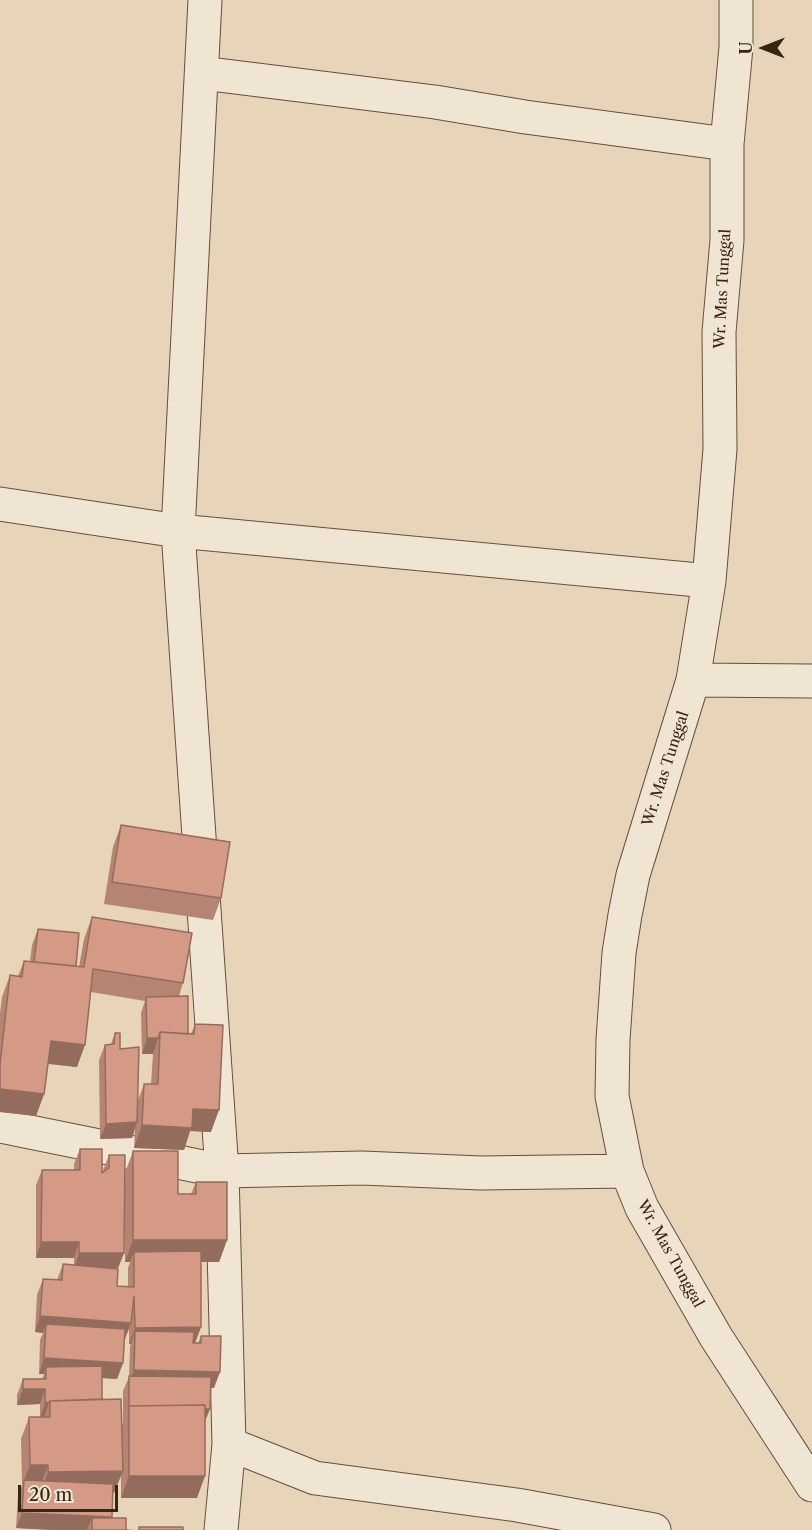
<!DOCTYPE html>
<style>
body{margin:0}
#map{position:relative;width:812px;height:1530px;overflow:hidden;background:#e8d5b9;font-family:"Libre Caslon Text",serif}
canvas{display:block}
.north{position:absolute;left:734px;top:18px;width:60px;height:60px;-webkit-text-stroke:4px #f0e4d2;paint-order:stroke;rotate:270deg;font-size:16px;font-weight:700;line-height:24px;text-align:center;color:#372414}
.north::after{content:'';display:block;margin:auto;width:21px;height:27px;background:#372414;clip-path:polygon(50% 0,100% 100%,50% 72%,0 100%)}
.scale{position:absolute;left:18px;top:1485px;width:100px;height:27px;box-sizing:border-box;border:3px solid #372414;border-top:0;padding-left:8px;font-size:18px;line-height:21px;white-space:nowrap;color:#372414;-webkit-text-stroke:4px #f0e4d2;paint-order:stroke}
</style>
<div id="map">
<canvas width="812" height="1530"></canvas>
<div class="north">U</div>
<div class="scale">20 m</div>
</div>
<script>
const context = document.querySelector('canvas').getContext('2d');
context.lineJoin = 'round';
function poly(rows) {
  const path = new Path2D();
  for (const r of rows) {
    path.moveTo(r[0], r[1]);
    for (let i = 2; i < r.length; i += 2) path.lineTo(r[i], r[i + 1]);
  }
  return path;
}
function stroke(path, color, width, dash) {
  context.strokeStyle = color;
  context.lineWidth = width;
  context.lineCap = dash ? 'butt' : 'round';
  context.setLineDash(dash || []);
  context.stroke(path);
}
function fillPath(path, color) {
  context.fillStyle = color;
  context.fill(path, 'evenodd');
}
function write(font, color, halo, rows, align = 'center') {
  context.font = font + ' "Libre Caslon Text",serif';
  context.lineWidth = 6;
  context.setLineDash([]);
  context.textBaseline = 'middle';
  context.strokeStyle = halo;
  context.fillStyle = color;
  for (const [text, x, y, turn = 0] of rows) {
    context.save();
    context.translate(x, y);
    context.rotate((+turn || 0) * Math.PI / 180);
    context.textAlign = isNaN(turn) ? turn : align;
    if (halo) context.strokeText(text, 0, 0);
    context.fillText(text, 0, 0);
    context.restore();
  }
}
const minor = poly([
 [205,0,178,531,222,1171,229,1444,221,1530],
 [736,0,736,47,727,144,727,240,719,332,720,449,709,581,693,680,633,875,625,915,619,953,613,1040,612,1096,627,1171,642,1208,716,1337,812,1485],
 [202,73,435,102,525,117,727,144],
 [0,504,178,531,709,581],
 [693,680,812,681],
 [0,1126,222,1171,362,1168,481,1173,627,1171],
 [229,1444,315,1478,517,1505,654,1530]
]);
stroke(minor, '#63503d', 35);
stroke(minor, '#f0e4d2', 33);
fillPath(poly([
 [121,825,221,898,213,920,104,904,113,847],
 [92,917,183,983,179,996,188,1034,191,1034,195,1024,211,1132,190,1131,184,1150,134,1148,135,1129,132,1138,100,1139,99,1060,105,1045,111,1044,115,1033,120,1049,138,1100,144,1084,151,1084,153,1054,142,1054,141,1013,145,1001,91,992,77,1067,48,1064,44,1094,36,1116,0,1112,0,1013,2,997,10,975,18,976,24,961,30,961,32,945,38,929,76,966,79,967,84,939],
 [80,1149,102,1173,109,1155,124,1253,118,1268,112,1268,117,1286,128,1286,128,1268,130,1262,125,1262,125,1173,133,1151,178,1194,191,1194,196,1182,227,1240,219,1262,201,1262,201,1327,195,1343,198,1343,201,1336,214,1388,210,1388,205,1423,197,1498,121,1498,121,1474,114,1493,113,1493,111,1518,126,1529,134,1530,53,1530,16,1528,18,1496,22,1485,21,1439,29,1417,40,1417,40,1404,17,1405,17,1395,23,1379,42,1379,44,1374,39,1374,40,1340,43,1333,35,1332,37,1295,43,1279,57,1280,63,1264,74,1265,74,1258,36,1258,36,1185,42,1170,74,1170,74,1164],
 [129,1329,129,1344,131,1344,130,1346,129,1377,123,1391,123,1423,121,1427,102,1399,102,1378,117,1379,123,1363,124,1339]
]), '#b68472');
fillPath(poly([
 [147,1038,158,1038,153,1054,142,1054],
 [51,1041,85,1045,77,1067,42,1063],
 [0,1089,44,1094,36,1116,0,1112],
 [193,1109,219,1110,211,1132,190,1131,184,1150,134,1148,142,1125],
 [137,1122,132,1138,100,1139,106,1124],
 [133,1240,227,1240,219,1262,134,1262,134,1252,130,1262,125,1262],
 [41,1242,79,1242,74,1258,36,1258],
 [79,1253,124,1253,118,1268,74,1268],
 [40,1316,131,1323,125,1339,45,1333,46,1324,43,1333,35,1332],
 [201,1327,195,1343,135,1331,131,1344,129,1344,135,1328],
 [44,1358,123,1363,117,1379,46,1374,46,1367,44,1374,39,1374],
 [134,1370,220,1372,214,1388,128,1386],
 [23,1389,45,1389,40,1404,17,1405],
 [49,1402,44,1418,40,1418,45,1403],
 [129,1407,210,1409,204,1424],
 [30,1465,48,1465,40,1487,23,1483],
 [123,1471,114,1493,40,1494,48,1472],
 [129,1476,205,1476,197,1498,121,1498],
 [22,1513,112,1517,107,1530,92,1518,87,1530,53,1530,16,1528]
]), '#946c5d');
const building = poly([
 [121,825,230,842,221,898,112,882,121,825],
 [92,917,192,933,183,983,93,969,85,1045,51,1041,44,1094,0,1089,0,1065,10,975,22,977,24,961,84,967,92,917],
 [38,929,79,933,76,966,34,962,38,929],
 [188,996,188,1034,160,1032,158,1038,147,1038,146,997,188,996],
 [195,1024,223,1025,219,1110,193,1109,192,1128,142,1125,144,1084,158,1084,160,1032,194,1034,195,1024],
 [115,1033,120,1033,120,1049,139,1047,137,1122,106,1124,105,1045,114,1044,115,1033],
 [80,1149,102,1149,102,1173,109,1168,109,1155,125,1155,124,1253,79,1253,79,1242,41,1242,42,1170,80,1170,80,1149],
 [133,1151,178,1151,178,1194,196,1194,196,1182,227,1182,227,1240,133,1240,133,1151],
 [201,1251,201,1327,135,1328,134,1296,131,1323,40,1316,43,1279,62,1280,63,1264,118,1269,117,1286,134,1287,134,1252,201,1251],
 [46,1324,125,1329,123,1363,44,1358,46,1324],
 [135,1331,194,1332,193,1343,201,1343,201,1336,221,1336,220,1372,134,1370,135,1331],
 [102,1366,102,1399,50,1401,49,1402,45,1403,45,1389,23,1389,23,1379,46,1379,46,1367,102,1366],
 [129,1376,211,1377,210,1409,205,1409,205,1405,129,1406,129,1407,129,1376],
 [121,1399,123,1471,48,1472,48,1465,30,1465,29,1417,50,1417,50,1401,121,1399],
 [205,1405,205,1476,129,1476,129,1406,205,1405],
 [24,1480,113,1484,112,1517,22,1513,24,1480],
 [92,1518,126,1518,126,1530,92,1530,92,1518],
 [139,1527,183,1527,183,1530,139,1530,139,1527]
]);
fillPath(building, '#d49a85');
stroke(building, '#946c5d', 1.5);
write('15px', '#372414', '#f0e4d2', [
 ["Wr. Mas Tunggal",723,289,-87],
 ["Wr. Mas Tunggal",666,769,-72],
 ["Wr. Mas Tunggal",670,1254,61]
]);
</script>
